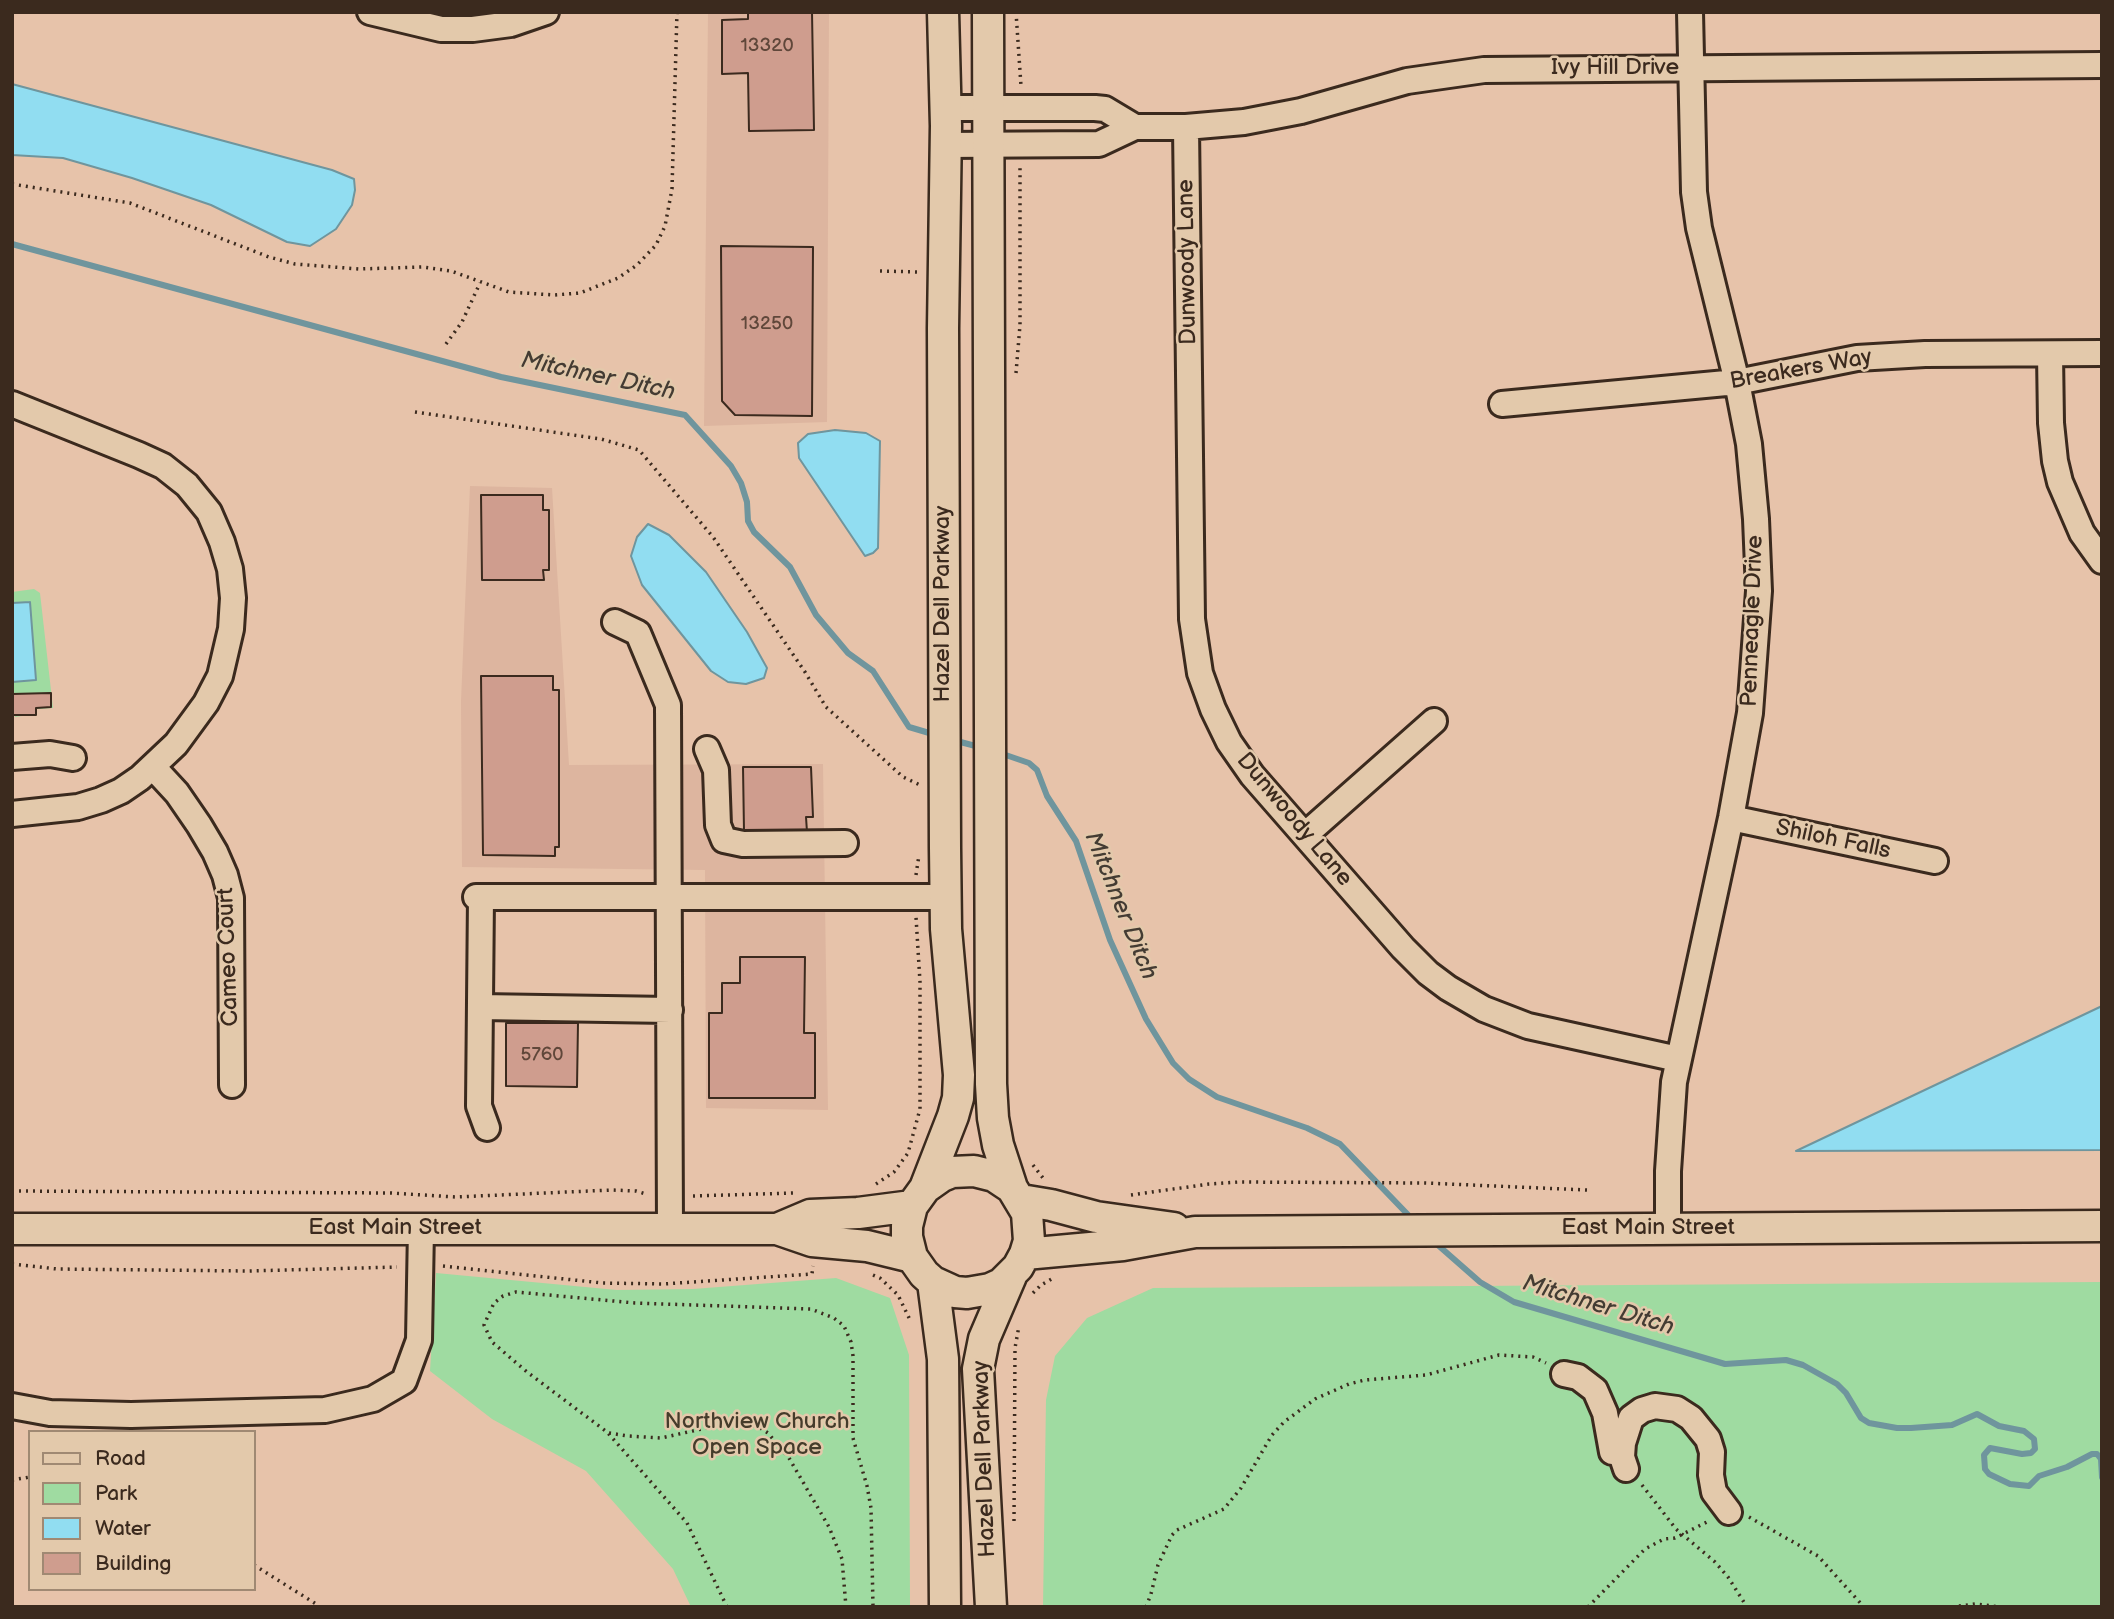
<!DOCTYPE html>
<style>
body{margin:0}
#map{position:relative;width:2114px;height:1619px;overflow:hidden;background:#e7c3aa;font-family:"Balsamiq Sans",sans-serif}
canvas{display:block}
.frame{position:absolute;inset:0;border:14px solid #3b2a1e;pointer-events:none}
.legend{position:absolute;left:28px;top:1430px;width:228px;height:161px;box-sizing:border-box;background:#e3c9ab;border:2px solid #a08973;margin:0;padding:9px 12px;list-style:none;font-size:21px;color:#3b2a1e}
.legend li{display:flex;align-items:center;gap:14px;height:35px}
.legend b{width:35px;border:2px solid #a08973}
</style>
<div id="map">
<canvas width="2114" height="1619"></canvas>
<div class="frame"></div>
<ul class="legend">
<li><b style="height:9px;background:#e3c9ab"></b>Road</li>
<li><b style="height:19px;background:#9fdba1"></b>Park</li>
<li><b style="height:19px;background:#91ddf1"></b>Water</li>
<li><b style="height:19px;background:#cf9d8e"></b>Building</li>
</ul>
</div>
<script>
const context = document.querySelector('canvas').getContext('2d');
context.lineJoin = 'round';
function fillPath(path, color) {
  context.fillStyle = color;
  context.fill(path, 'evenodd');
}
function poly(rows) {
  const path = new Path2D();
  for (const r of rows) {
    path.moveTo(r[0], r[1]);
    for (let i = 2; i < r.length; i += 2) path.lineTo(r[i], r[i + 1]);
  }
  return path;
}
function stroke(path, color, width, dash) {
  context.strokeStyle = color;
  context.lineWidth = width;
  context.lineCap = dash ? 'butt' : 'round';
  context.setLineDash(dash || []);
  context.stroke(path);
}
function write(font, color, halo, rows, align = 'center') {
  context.font = font + ' "Balsamiq Sans",sans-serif';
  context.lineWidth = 5;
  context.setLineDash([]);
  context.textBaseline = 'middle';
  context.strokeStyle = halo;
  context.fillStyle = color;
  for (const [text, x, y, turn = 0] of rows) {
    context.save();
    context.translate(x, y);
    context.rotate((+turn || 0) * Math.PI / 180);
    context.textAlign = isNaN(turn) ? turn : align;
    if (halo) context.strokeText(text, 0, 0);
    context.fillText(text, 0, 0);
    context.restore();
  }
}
fillPath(poly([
 [708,12,829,12,827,422,704,426],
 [470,486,552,488,569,765,823,764,828,1110,706,1108,705,870,462,867,461,701]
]), '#ddb59f');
fillPath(poly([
 [34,589,40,593,53,708,36,709,36,714,15,717,15,711,12,711,12,592],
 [436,1273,617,1290,693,1289,836,1278,890,1298,909,1355,910,1607,691,1607,673,1569,586,1471,492,1419,430,1371],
 [2102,1282,2102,1607,1043,1607,1046,1400,1055,1356,1087,1318,1153,1288]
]), '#9fdba1');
const water = poly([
 [12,84,332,170,354,179,355,190,352,205,336,229,310,246,287,242,211,205,132,178,63,158,12,155,12,84],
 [835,430,866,433,880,441,878,548,873,553,865,556,799,458,798,443,808,434,835,430],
 [648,524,669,535,706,572,747,632,767,668,764,678,746,684,728,682,711,671,642,585,631,556,637,537,648,524],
 [30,602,36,680,12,682,12,603,30,602],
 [2102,1006,2102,1150,1796,1151,2102,1006]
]);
fillPath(water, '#91ddf1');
stroke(water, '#6f959d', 2);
stroke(poly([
 [12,244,501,377,685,415,731,466,741,483,747,502,748,521,754,532,790,567,816,615,848,653,873,671,909,727,936,735],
 [953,740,983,748],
 [997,752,1029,763,1037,770,1047,796,1076,841,1110,940,1146,1019,1173,1063,1189,1079,1217,1097,1307,1128,1340,1144,1414,1221],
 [1431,1239,1480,1282,1514,1302,1725,1364,1786,1360,1803,1365,1837,1384,1846,1393,1861,1418,1869,1423,1897,1428,1911,1428,1952,1425,1977,1414,1999,1426,2024,1431,2034,1439,2035,1449,2031,1453,2022,1454,1990,1448,1984,1455,1985,1469,1989,1474,2010,1484,2029,1486,2039,1476,2067,1467,2092,1454,2097,1454,2101,1459,2102,1477]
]), '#6f959d', 6);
const building = poly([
 [748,12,812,12,814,130,749,131,748,73,722,74,722,20,748,19,748,12],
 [721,246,813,247,812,416,735,415,722,401,721,246],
 [481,495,543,495,543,510,549,510,549,570,543,570,544,580,482,580,481,495],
 [481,676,553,676,553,690,559,690,559,847,555,847,555,856,483,855,481,676],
 [51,693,51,707,36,708,36,715,12,715,12,694,51,693],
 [743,767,811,767,813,817,806,817,807,832,744,831,743,767],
 [740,957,805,957,804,1033,815,1033,815,1098,709,1098,709,1013,722,1013,722,983,740,983,740,957],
 [506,1023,578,1023,577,1087,506,1086,506,1023]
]);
fillPath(building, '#cf9d8e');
stroke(building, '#3b2a1e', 2);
const minor = poly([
 [370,12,441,29,473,29,511,24,546,12],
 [945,108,1095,108,1105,109,1135,127],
 [1186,127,1192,619,1200,673,1213,709,1229,742,1252,775,1403,948,1428,973,1448,988,1484,1009,1528,1026,1678,1059],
 [945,145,1099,144,1135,127,1186,127,1244,122,1301,111,1407,81,1484,70,2102,65],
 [2050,354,2051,423,2055,461,2060,482,2082,533,2102,561],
 [12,404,139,455,163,466,187,485,209,512,222,542,230,569,233,598,231,629,220,676,206,703,176,744,140,778,121,791,101,800,78,807,12,814],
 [1502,404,1737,382,1857,358,1925,354,2102,353],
 [615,622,638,633,668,705,670,1229],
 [707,749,716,770,718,825,724,840,743,844,845,843],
 [12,757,50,754,73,758],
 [153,767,177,793,199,825,215,852,225,875,231,898,232,1085],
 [1731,818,1935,861],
 [1305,835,1434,721],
 [476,897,945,897],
 [481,897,479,1106,487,1128],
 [480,1007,670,1010],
 [1668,1228,1668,1171,1674,1082,1731,818,1750,713,1759,591,1756,519,1749,444,1737,382,1699,228,1694,192,1690,12],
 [1564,1374,1578,1377,1595,1390,1605,1413,1612,1452],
 [12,1406,50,1413,131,1415,325,1410,373,1399,404,1381,419,1340,421,1228],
 [1626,1469,1622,1457,1623,1443,1631,1418,1642,1410,1655,1406,1677,1409,1691,1418,1708,1439,1712,1452,1711,1475,1714,1492,1729,1512]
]);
const major = poly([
 [988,12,991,1084,993,1118,998,1145,1012,1188,1027,1213,1029,1241,1025,1254,1018,1267,1001,1284,990,1289,967,1293,955,1292,933,1282,924,1274,912,1257,907,1237,907,1226,912,1206,925,1188,942,1176,952,1172,974,1171,994,1176,1012,1188],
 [925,1188,953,1116,958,1098,959,1075,946,929,945,848,943,328,946,126,943,12],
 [1021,1200,1051,1205,1096,1217,1174,1228],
 [12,1229,777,1229,812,1241,867,1246,912,1257],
 [777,1229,810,1215,858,1213,912,1206],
 [1025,1254,1123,1245,1195,1232,2102,1226],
 [933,1282,943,1359,945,1607],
 [991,1607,978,1369,984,1339,1011,1276]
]);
stroke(minor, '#3b2a1e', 30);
stroke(major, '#3b2a1e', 35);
stroke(poly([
 [1016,12,1021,86],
 [12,184,130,203,269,257,295,264,359,269,422,267,451,271,509,292,554,295,580,293,618,278,637,265,656,245,665,226,672,189,677,12],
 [880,271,918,272],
 [446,344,462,322,480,283],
 [1016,373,1020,325,1020,167],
 [415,412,601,439,639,450,713,537,805,672,826,707,903,777,920,785],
 [916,875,919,855],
 [1033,1165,1043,1178],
 [876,1184,894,1172,908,1153,920,1109,920,982,916,917],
 [12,1191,391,1193,455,1197,612,1190,636,1191,646,1194],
 [1131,1195,1209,1184,1239,1182,1425,1183,1587,1190],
 [693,1196,793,1193],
 [12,1264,57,1269,249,1271,397,1267],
 [443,1266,602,1283,663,1284,812,1274,813,1266],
 [873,1275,880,1278,898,1295,911,1322],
 [1033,1293,1041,1285,1055,1277],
 [609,1433,628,1436,661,1438,733,1422,759,1427,768,1433,789,1458,829,1527,842,1559,846,1607],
 [12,1480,30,1477],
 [1642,1485,1676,1529,1715,1562,1728,1577,1747,1607],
 [1749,1517,1818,1556,1864,1607],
 [1014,1521,1015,1348,1019,1326],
 [254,1565,316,1604],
 [727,1607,687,1523,607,1432,527,1372,492,1342,484,1325,494,1303,503,1296,516,1292,635,1303,811,1309,834,1318,844,1326,851,1342,853,1356,853,1438,867,1486,871,1508,873,1607],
 [1146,1607,1151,1594,1158,1565,1172,1535,1177,1530,1224,1509,1241,1488,1272,1435,1284,1422,1315,1399,1349,1384,1365,1380,1426,1375,1499,1355,1533,1357,1546,1363],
 [1588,1607,1645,1549,1664,1539,1675,1538,1709,1521],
 [1952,1607,1975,1604,2001,1607]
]), '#3b2a1e', 3.5, [2, 5]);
stroke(minor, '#e3c9ab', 24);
stroke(major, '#e3c9ab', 30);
write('19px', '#60473a', null, [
 ["13320",767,46],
 ["13250",767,324],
 ["5760",542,1055]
]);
write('23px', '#3b2a1e', '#e3c9ab', [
 ["Ivy Hill Drive",1615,68],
 ["Dunwoody Lane",1188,262,-91],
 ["Breakers Way",1801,370,-10],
 ["Hazel Dell Parkway",943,604,-90],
 ["Penneagle Drive",1753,621,-88],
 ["Dunwoody Lane",1294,820,50],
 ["Shiloh Falls",1833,840,12],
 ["Cameo Court",229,957,-92],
 ["East Main Street",395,1228],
 ["East Main Street",1648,1228],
 ["Hazel Dell Parkway",985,1459,-92]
]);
write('23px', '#453c2b', '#e3c9ab', [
 ["Northview Church",757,1422],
 ["Open Space",757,1448]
]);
write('italic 24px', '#443c33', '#e3c9ab', [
 ["Mitchner Ditch",598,377,12],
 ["Mitchner Ditch",1120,906,68],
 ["Mitchner Ditch",1598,1306,17]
]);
</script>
